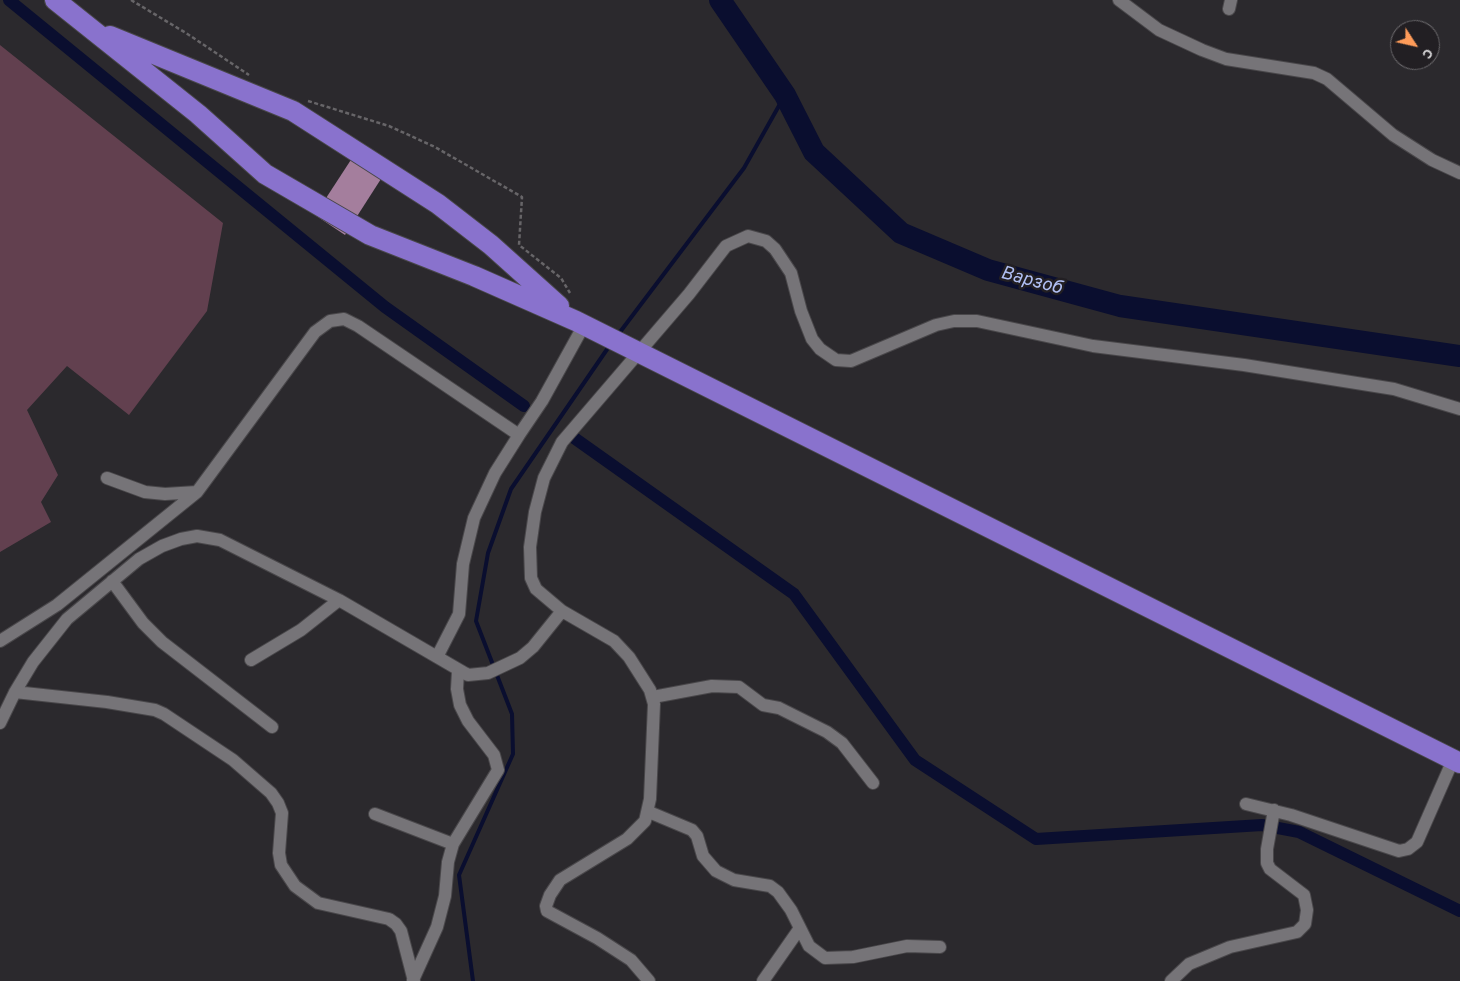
<!DOCTYPE html>
<meta charset="utf-8">
<style>
body{margin:0}
#map{position:relative;width:1460px;height:981px;overflow:hidden;background:#2b292d;font-family:Overpass,sans-serif}
canvas{display:block}
.north{position:absolute;left:1390px;top:20px;width:50px;height:50px;box-sizing:border-box;background:#221f23;border:1px solid #6d6b6e;border-radius:50%;rotate:125deg;font-size:14px;font-weight:700;line-height:20px;text-align:center;color:#dedddf}
.north::after{content:'';display:block;margin:auto;width:18px;height:22px;background:#fe9b59;clip-path:polygon(50% 0,100% 100%,50% 72%,0 100%)}
</style>
<div id="map">
<canvas width="1460" height="981"></canvas>
<div class="north">С</div>
</div>
<script>
const context = document.querySelector('canvas').getContext('2d');
context.lineJoin = 'round';
function fillPath(path, color) {
  context.fillStyle = color;
  context.fill(path, 'evenodd');
}
function poly(rows) {
  const path = new Path2D();
  for (const r of rows) {
    path.moveTo(r[0], r[1]);
    for (let i = 2; i < r.length; i += 2) path.lineTo(r[i], r[i + 1]);
  }
  return path;
}
function stroke(path, color, width, dash) {
  context.strokeStyle = color;
  context.lineWidth = width;
  context.lineCap = dash ? 'butt' : 'round';
  context.setLineDash(dash || []);
  context.stroke(path);
}
function write(font, color, halo, rows, align = 'center') {
  context.font = font + ' Overpass,sans-serif';
  context.lineWidth = 5;
  context.setLineDash([]);
  context.textBaseline = 'middle';
  context.strokeStyle = halo;
  context.fillStyle = color;
  for (const [text, x, y, turn = 0] of rows) {
    context.save();
    context.translate(x, y);
    context.rotate((+turn || 0) * Math.PI / 180);
    context.textAlign = isNaN(turn) ? turn : align;
    if (halo) context.strokeText(text, 0, 0);
    context.fillText(text, 0, 0);
    context.restore();
  }
}
fillPath(poly([
 [0,45,223,223,207,311,129,415,67,366,27,410,58,475,41,502,51,522,0,552]
]), '#62404f');
stroke(poly([
 [617,336,744,168,785,95],
 [473,981,459,875,513,754,512,714,476,621,488,553,511,489,610,345]
]), '#0a0e2f', 4);
stroke(poly([
 [9,0,385,307,524,406],
 [570,435,794,594,915,760,1036,839,1262,825,1299,832,1460,911]
]), '#0a0e2f', 12);
stroke(poly([
 [720,0,785,95,814,152,901,233,988,270,1120,306,1460,356]
]), '#0a0e2f', 22);
fillPath(poly([
 [358,149,388,168,345,235,315,215]
]), '#a47e9d');
const minor = poly([
 [1119,0,1159,30,1202,50,1226,59,1314,73,1327,79,1393,135,1432,160,1460,173],
 [1229,9,1231,0],
 [107,478,145,492,165,494,197,492],
 [112,581,143,623,162,642,272,727],
 [0,641,57,605,197,492,315,332,330,321,344,319,358,326,519,435,542,401,584,325],
 [437,657,459,614,463,564,474,518,495,473,519,435],
 [251,660,301,630,339,600],
 [15,692,107,702,155,710,164,714,233,760,271,793,278,803,282,813,279,853,281,865,295,886,318,903,389,919,396,924,401,931,414,981],
 [653,697,712,686,739,687,763,705,779,708,827,732,842,743,873,783],
 [0,723,15,692,33,662,67,619,139,559,162,546,181,539,197,536,220,540,339,600,468,675,488,673,520,658,533,647,562,611],
 [1246,804,1291,815,1399,851,1408,849,1417,842,1453,760],
 [649,812,692,830,697,836,703,856,716,871,734,880,770,886,778,892,791,910,809,946,825,958,853,957,907,946,940,947],
 [375,814,453,844],
 [413,980,437,927,445,896,448,862,453,844,498,770,494,755,468,721,460,705,457,689,458,671],
 [649,981,631,960,597,938,547,911,546,906,550,895,560,880,627,839,645,821,650,799,654,704,650,690,629,657,614,641,562,611,536,589,531,578,530,547,535,512,544,478,562,442,689,294,726,246,748,236,766,241,775,249,791,273,801,311,812,339,820,349,836,360,851,361,936,325,954,321,977,321,1093,346,1244,365,1394,389,1460,409],
 [763,981,800,928],
 [1171,981,1189,964,1230,947,1297,932,1305,924,1307,910,1304,895,1270,869,1267,863,1267,849,1274,810]
]);
const trunk = poly([
 [55,0,198,114,265,174,370,235,474,276,576,321,1460,763],
 [110,36,293,111,438,204,491,245,559,306]
]);
stroke(minor, '#49474a', 14);
stroke(trunk, '#49474a', 22);
stroke(poly([
 [131,0,186,33,249,75],
 [308,101,389,126,435,147,522,197,519,245,561,278,570,293]
]), '#676568', 2.5, [4, 2.5]);
stroke(minor, '#767478', 12);
stroke(trunk, '#8972cd', 20);
write('italic 19px', '#b0bff3', '#221f23', [
 ["Варзоб",1031,282,15]
]);
</script>
